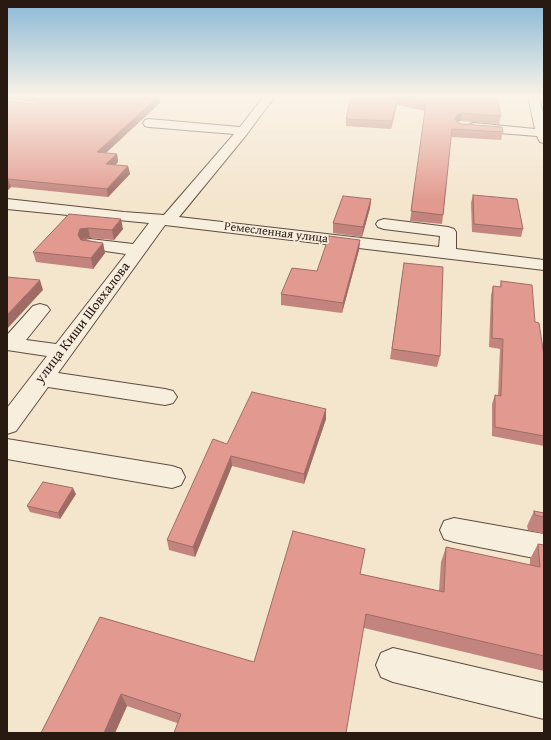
<!DOCTYPE html>
<meta charset="utf-8">
<style>
body{margin:0}
#map{position:relative;width:551px;height:740px;overflow:hidden;background:#f4e5cd;font-family:"Gentium Book Plus",serif}
canvas{display:block}
.frame{position:absolute;inset:0;border:8px solid #291a11;pointer-events:none}
</style>
<div id="map">
<canvas width="551" height="740"></canvas>
<div class="frame"></div>
</div>
<script>
const context = document.querySelector('canvas').getContext('2d');
context.lineJoin = 'round';
function poly(rows) {
  const path = new Path2D();
  for (const r of rows) {
    path.moveTo(r[0], r[1]);
    for (let i = 2; i < r.length; i += 2) path.lineTo(r[i], r[i + 1]);
  }
  return path;
}
function stroke(path, color, width, dash) {
  context.strokeStyle = color;
  context.lineWidth = width;
  context.lineCap = dash ? 'butt' : 'round';
  context.setLineDash(dash || []);
  context.stroke(path);
}
function fillPath(path, color) {
  context.fillStyle = color;
  context.fill(path, 'evenodd');
}
function write(font, color, halo, rows, align = 'center') {
  context.font = font + ' "Gentium Book Plus",serif';
  context.lineWidth = 3.5;
  context.setLineDash([]);
  context.textBaseline = 'middle';
  context.strokeStyle = halo;
  context.fillStyle = color;
  for (const [text, x, y, turn = 0] of rows) {
    context.save();
    context.translate(x, y);
    context.rotate((+turn || 0) * Math.PI / 180);
    context.textAlign = isNaN(turn) ? turn : align;
    if (halo) context.strokeText(text, 0, 0);
    context.fillText(text, 0, 0);
    context.restore();
  }
}
const minor = poly([
 [264,96,275,96,247,134,179,217,439,247,440,236,384,229,378,227,376,224,378,221,384,219,448,227,454,229,456,232,456,249,544,260,544,270,165,225,58,373,165,389,173,391,177,397,173,403,165,405,48,387,16,431,7,434,7,408,47,356,7,350,7,335,33,306,40,304,47,306,50,310,26,340,56,344,126,254,84,248,82,244,84,240,90,239,133,244,149,223,7,209,7,199,124,212,164,215,234,134,149,127,145,126,143,123,145,120,149,119,240,127,264,96],
 [528,96,538,96,544,116,544,143,540,142,537,136,474,131,470,130,468,127,470,124,474,123,535,129,528,96],
 [7,439,172,466,181,469,185,477,181,485,172,488,7,459,7,439],
 [454,518,544,534,544,560,454,542,444,539,440,530,444,521,454,518],
 [393,648,544,683,544,719,393,682,381,677,376,665,381,653,393,648]
]);
stroke(minor, '#5c4d40', 2);
fillPath(minor, '#f8eede');
fillPath(poly([
 [7,96,159,96,160,103,106,153,117,154,118,162,115,165,128,166,130,174,108,197,11,187,7,191,7,101,34,104,37,102,7,99],
 [351,96,497,96,501,116,499,124,461,121,457,122,458,123,503,132,501,140,451,137,443,215,442,224,410,221,425,111,397,105,391,129,346,126,346,119],
 [473,195,523,229,521,237,472,232,471,203],
 [371,199,370,208,362,237,333,233,333,223],
 [69,214,123,229,114,240,90,238,83,239,103,243,105,253,93,269,36,262,33,252],
 [360,240,359,250,342,313,281,305,281,294,317,271],
 [403,272,440,356,437,367,390,359],
 [501,281,535,322,544,356,544,446,492,436,492,404,495,395,498,395,500,349,489,347,491,295,493,286,500,287],
 [326,419,304,484,232,466,195,557,169,550,167,540,227,444],
 [76,494,60,519,30,512,27,506],
 [534,511,544,513,544,534,528,530,527,526],
 [538,544,544,545,544,671,364,628,177,723,127,706,115,733,41,733,100,617,254,662,361,574,439,591,441,562,446,547,530,565,530,559]
]), '#c2847c');
fillPath(poly([
 [159,96,160,103,98,160,97,152],
 [398,98,397,105,391,129,392,121],
 [462,113,461,121,456,122,455,119,457,115],
 [117,154,118,162,108,172,106,164],
 [128,166,130,174,108,197,107,189],
 [8,179,11,187,7,191,7,180],
 [371,199,370,208,362,237,363,227],
 [121,219,123,229,114,240,112,230],
 [88,228,90,238,83,239,81,245,78,235,80,229],
 [360,240,359,250,342,313,343,303],
 [103,243,105,253,93,269,91,258],
 [40,280,43,290,7,329,7,315],
 [326,409,326,419,304,484,304,474],
 [231,456,232,466,195,557,193,547],
 [73,488,76,494,60,519,58,513],
 [121,694,127,706,115,733,104,733]
]), '#9e6c65');
const building = poly([
 [37,96,159,96,97,152,117,154,106,164,128,166,107,189,8,179,7,180,7,101,34,104,42,99,37,96],
 [351,96,497,96,501,116,462,113,457,115,455,119,458,123,462,124,502,127,503,132,452,129,443,215,411,211,426,103,398,98,392,121,346,119,351,96],
 [473,195,517,199,523,229,474,224,473,195],
 [343,196,371,199,363,227,333,223,343,196],
 [69,214,121,219,112,230,88,228,80,229,78,235,81,240,103,243,91,258,33,252,69,214],
 [329,236,360,240,343,303,281,294,292,268,317,271,329,236],
 [404,263,443,267,440,356,392,349,404,263],
 [7,277,40,280,7,315,7,277],
 [501,281,532,285,535,322,539,323,544,356,544,436,495,427,495,395,501,396,503,339,492,338,493,286,501,287,501,281],
 [252,392,326,409,304,474,231,456,193,547,167,540,213,439,227,444,252,392],
 [43,482,73,488,58,513,27,506,43,482],
 [534,511,544,513,544,517,535,515,534,511],
 [293,531,365,549,360,574,444,592,446,547,540,567,538,544,544,545,544,656,366,614,346,733,174,733,181,714,121,694,104,733,41,733,100,617,254,662,293,531]
]);
fillPath(building, '#e29a90');
stroke(building, '#9e6c65', 1);
const sky = context.createLinearGradient(0, 0, 0, 200);
sky.addColorStop(0, '#89b8d6');
sky.addColorStop(0.48, '#faf3e8');
sky.addColorStop(1, '#faf3e800');
context.fillStyle = sky;
context.fillRect(0, 0, 551, 200);
write('12px', '#291a11', '#f8eede', [
 ["Ремесленная улица",276,233,7]
]);
write('14px', '#291a11', '#f8eede', [
 ["улица Киши Шовхалова",83,323,-53]
]);
</script>
